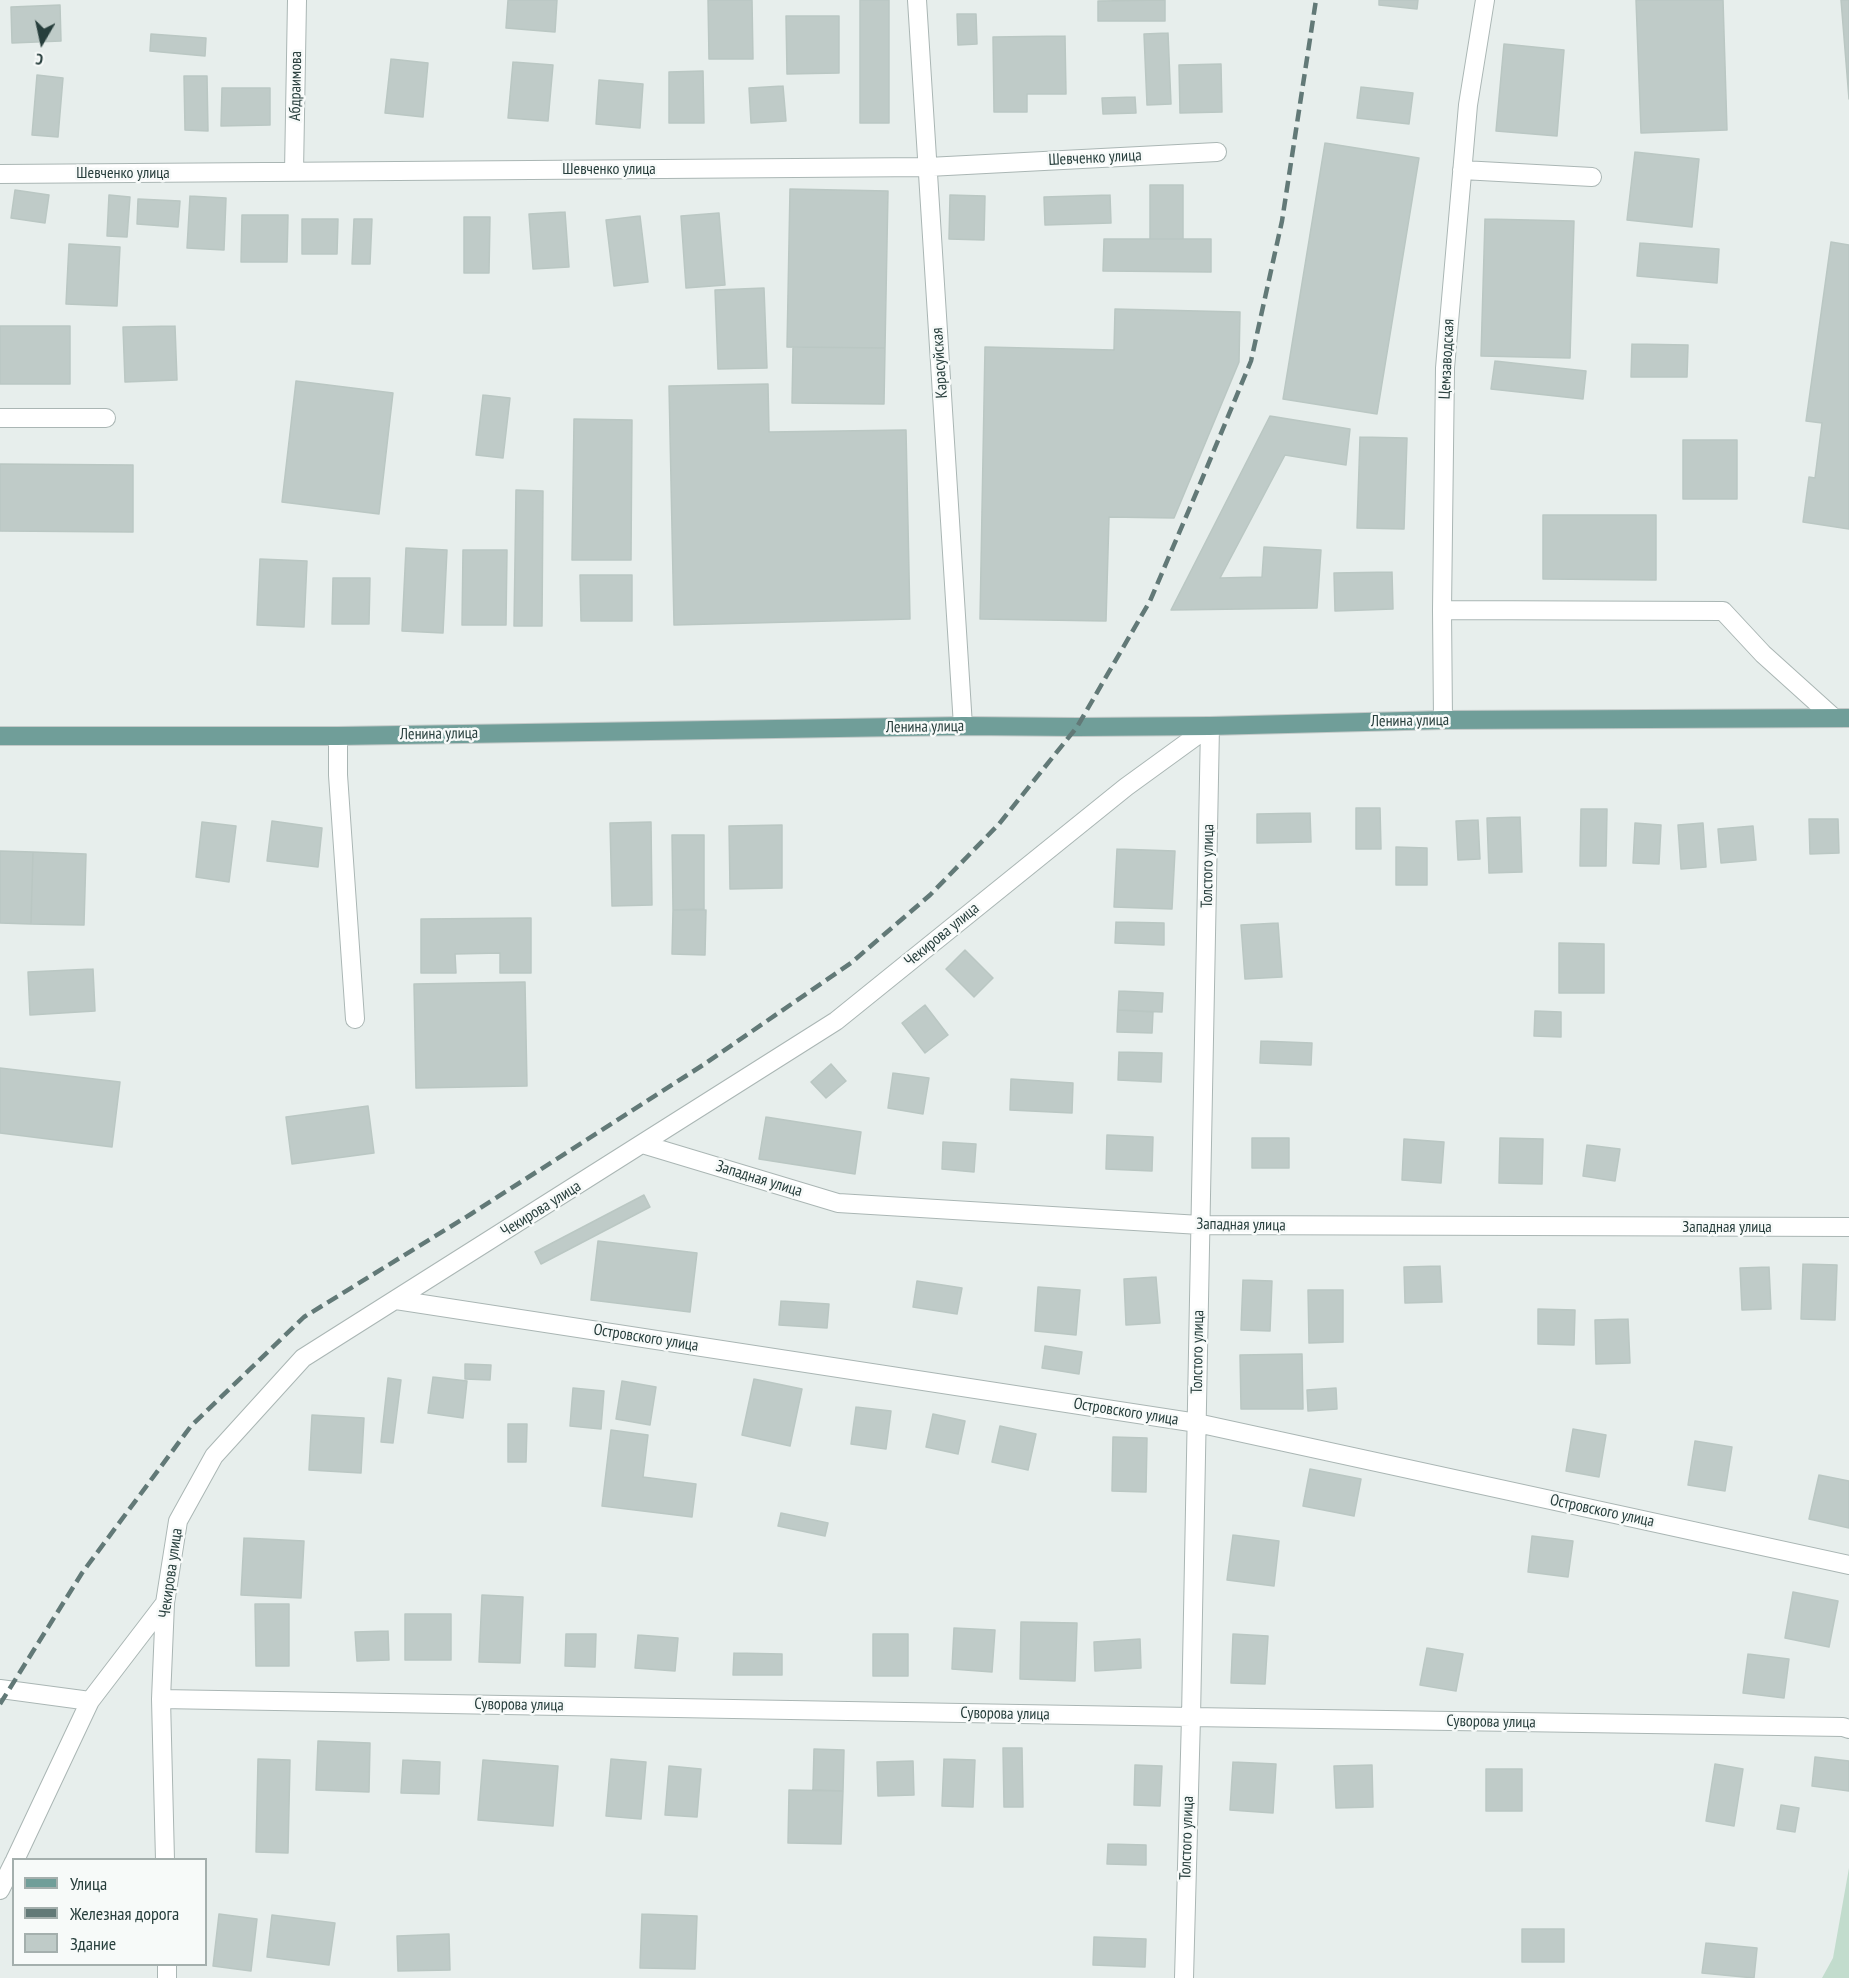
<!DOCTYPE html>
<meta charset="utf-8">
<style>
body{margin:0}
#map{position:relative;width:1849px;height:1978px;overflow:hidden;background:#e7eeec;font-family:"PT Sans Narrow",sans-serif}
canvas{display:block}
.legend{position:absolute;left:12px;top:1858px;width:195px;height:108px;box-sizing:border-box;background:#f7faf9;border:2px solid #a4afad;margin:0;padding:8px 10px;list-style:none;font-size:18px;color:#273e3c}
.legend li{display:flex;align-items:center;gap:12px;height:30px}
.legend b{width:30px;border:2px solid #a4afad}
.north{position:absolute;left:12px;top:12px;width:60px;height:60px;-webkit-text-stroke:4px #f7faf9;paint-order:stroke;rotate:189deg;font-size:16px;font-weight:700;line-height:24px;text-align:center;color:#273e3c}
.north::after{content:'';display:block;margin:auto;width:21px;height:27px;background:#273e3c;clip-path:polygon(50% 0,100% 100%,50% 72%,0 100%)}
</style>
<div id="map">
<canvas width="1849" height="1978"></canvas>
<ul class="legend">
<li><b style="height:8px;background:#709e99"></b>Улица</li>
<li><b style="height:8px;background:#627977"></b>Железная дорога</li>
<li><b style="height:16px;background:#bfcbc8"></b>Здание</li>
</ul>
<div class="north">С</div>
</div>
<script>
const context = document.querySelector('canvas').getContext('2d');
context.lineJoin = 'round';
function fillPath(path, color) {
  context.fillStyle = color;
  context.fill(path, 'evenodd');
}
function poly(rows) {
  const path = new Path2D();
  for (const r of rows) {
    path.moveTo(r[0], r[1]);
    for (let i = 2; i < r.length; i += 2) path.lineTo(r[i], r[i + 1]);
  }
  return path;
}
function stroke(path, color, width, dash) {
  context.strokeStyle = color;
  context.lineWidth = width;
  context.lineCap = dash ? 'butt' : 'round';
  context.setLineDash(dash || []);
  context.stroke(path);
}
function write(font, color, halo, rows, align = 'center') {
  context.font = font + ' "PT Sans Narrow",sans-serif';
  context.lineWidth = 5;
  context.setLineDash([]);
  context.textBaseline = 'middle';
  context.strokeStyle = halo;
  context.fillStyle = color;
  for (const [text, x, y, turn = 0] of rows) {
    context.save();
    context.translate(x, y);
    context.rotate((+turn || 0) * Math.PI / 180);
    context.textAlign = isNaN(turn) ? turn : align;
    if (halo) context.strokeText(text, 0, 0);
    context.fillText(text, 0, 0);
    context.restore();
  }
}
fillPath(poly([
 [1849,1868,1849,1978,1822,1978,1833,1958]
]), '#c2dccd');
const building = poly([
 [508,0,557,0,555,32,506,28,508,0],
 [708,0,752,0,753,59,709,59,708,0],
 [860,0,889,0,889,123,860,123,860,0],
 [1165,0,1165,21,1098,21,1098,1,1165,0],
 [1379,0,1418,0,1417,9,1379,5,1379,0],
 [1636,0,1723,0,1727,130,1641,133,1636,0],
 [1841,0,1849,0,1849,99,1841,0],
 [60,5,61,41,12,43,11,7,60,5],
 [957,14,976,14,977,44,958,45,957,14],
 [786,16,839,16,839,73,787,74,786,16],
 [1168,33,1171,104,1147,105,1144,34,1168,33],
 [151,34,206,38,205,56,150,51,151,34],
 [1065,36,1066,94,1027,94,1027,112,994,112,993,37,1065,36],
 [1504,44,1564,50,1557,136,1496,131,1504,44],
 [391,59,428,63,423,117,385,113,391,59],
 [513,62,553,65,548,121,508,118,513,62],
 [1221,64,1222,112,1180,113,1179,65,1221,64],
 [703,71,704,123,669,123,669,72,703,71],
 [37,75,63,78,58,137,32,135,37,75],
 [184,76,207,76,208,131,185,130,184,76],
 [599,80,643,84,640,128,596,124,599,80],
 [783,86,786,121,751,123,749,88,783,86],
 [1361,87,1413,93,1409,124,1357,118,1361,87],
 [222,88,270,88,270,125,221,126,222,88],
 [1135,97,1136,113,1103,114,1102,98,1135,97],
 [1325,143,1419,158,1377,414,1283,399,1325,143],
 [1635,152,1699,159,1692,227,1627,220,1635,152],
 [1150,185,1183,185,1183,239,1150,239,1150,185],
 [790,189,888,191,885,348,787,347,790,189],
 [15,190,49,195,45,223,11,218,15,190],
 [109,195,130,197,127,237,107,236,109,195],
 [950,195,985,196,984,240,949,239,950,195],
 [1110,195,1111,223,1045,225,1044,197,1110,195],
 [190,196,226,198,224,250,187,248,190,196],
 [138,199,180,201,178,227,137,224,138,199],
 [565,212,569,267,533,269,529,214,565,212],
 [719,213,725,285,686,288,681,216,719,213],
 [242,215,288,215,287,262,241,262,242,215],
 [640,216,648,282,614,286,606,220,640,216],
 [464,217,490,217,489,273,464,273,464,217],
 [302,219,338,219,337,254,302,254,302,219],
 [354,219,372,219,370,264,352,264,354,219],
 [1485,219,1574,221,1570,358,1481,356,1485,219],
 [1104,239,1211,239,1211,272,1103,271,1104,239],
 [1831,242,1849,245,1849,529,1803,522,1809,477,1815,478,1822,423,1806,421,1831,242],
 [1640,243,1719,249,1717,283,1637,276,1640,243],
 [69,244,120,247,117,306,66,304,69,244],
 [764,288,767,368,718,369,715,290,764,288],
 [1115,309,1240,312,1239,362,1174,518,1109,517,1106,621,980,619,985,347,1114,350,1115,309],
 [0,326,70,326,70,384,0,384,0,326],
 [175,326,177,380,125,382,123,327,175,326],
 [1632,344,1688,345,1687,377,1631,377,1632,344],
 [793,347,885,348,884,404,792,403,793,347],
 [1495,361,1586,371,1583,399,1491,389,1495,361],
 [296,381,393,393,379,514,282,502,296,381],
 [768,384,769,432,906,430,910,619,674,625,669,386,768,384],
 [483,395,510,398,503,458,476,455,483,395],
 [1270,416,1350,429,1346,465,1285,455,1220,578,1262,577,1264,547,1321,550,1317,608,1171,610,1270,416],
 [574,419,632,420,631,560,572,560,574,419],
 [1360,437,1407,438,1404,529,1357,528,1360,437],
 [1683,440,1737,440,1737,499,1683,499,1683,440],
 [0,464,133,465,133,532,0,531,0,464],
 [516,490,543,491,542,626,514,626,516,490],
 [1543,515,1656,515,1656,580,1543,579,1543,515],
 [406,548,447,550,443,633,402,631,406,548],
 [463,550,507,550,506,625,462,625,463,550],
 [260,559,307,561,304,627,257,625,260,559],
 [1392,572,1393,609,1335,611,1334,573,1392,572],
 [580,575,632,575,632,621,581,621,580,575],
 [333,578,370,578,369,624,332,624,333,578],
 [1356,808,1380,808,1381,849,1356,849,1356,808],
 [1581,809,1607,809,1606,866,1580,866,1581,809],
 [1310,813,1311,842,1257,843,1257,814,1310,813],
 [1520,817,1522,872,1489,873,1487,818,1520,817],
 [1809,819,1838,819,1839,853,1810,854,1809,819],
 [1478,820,1480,859,1458,860,1456,821,1478,820],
 [272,821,322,828,318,867,267,861,272,821],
 [202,822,236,826,229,882,196,877,202,822],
 [651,822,652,905,612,906,610,823,651,822],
 [1635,823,1661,825,1659,864,1633,863,1635,823],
 [1703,823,1706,867,1681,869,1678,825,1703,823],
 [782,825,782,888,730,889,729,826,782,825],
 [1753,826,1756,860,1721,863,1718,829,1753,826],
 [672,835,704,835,704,909,673,910,672,835],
 [1396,847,1427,848,1427,885,1396,885,1396,847],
 [1117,849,1175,851,1172,909,1114,907,1117,849],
 [0,851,33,852,31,924,0,923,0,851],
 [33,852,86,854,84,925,31,924,33,852],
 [673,910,706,910,705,955,672,954,673,910],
 [531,918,531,973,500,973,500,953,455,954,456,973,421,973,421,919,531,918],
 [1116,922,1164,923,1164,945,1115,943,1116,922],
 [1278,923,1282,977,1245,979,1241,925,1278,923],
 [1559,943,1604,944,1604,993,1559,993,1559,943],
 [965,950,993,978,974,997,946,969,965,950],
 [93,969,95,1011,30,1015,28,972,93,969],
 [525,982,527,1086,416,1088,414,984,525,982],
 [1119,991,1163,993,1162,1012,1118,1010,1119,991],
 [925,1005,948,1035,925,1053,902,1023,925,1005],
 [1118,1010,1153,1012,1152,1033,1117,1032,1118,1010],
 [1535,1011,1561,1012,1561,1037,1534,1036,1535,1011],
 [1261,1041,1312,1043,1311,1065,1260,1063,1261,1041],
 [1119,1052,1162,1053,1161,1082,1118,1080,1119,1052],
 [831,1064,846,1081,826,1098,811,1082,831,1064],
 [0,1068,120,1082,112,1147,0,1133,0,1068],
 [893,1073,929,1078,923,1114,888,1108,893,1073],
 [1011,1079,1073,1083,1072,1113,1010,1110,1011,1079],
 [368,1106,374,1153,292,1164,286,1117,368,1106],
 [766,1117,861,1132,855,1174,759,1159,766,1117],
 [1107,1135,1153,1137,1152,1171,1106,1169,1107,1135],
 [1252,1138,1289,1138,1289,1168,1252,1168,1252,1138],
 [1500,1138,1543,1139,1542,1184,1499,1183,1500,1138],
 [1404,1139,1444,1142,1441,1183,1402,1180,1404,1139],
 [943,1142,976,1144,974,1172,942,1169,943,1142],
 [1587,1145,1620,1149,1615,1181,1583,1176,1587,1145],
 [644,1195,650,1207,541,1264,535,1252,644,1195],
 [598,1241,697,1253,690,1312,591,1300,598,1241],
 [1803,1264,1837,1265,1835,1320,1801,1319,1803,1264],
 [1440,1266,1442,1302,1405,1303,1404,1267,1440,1266],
 [1769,1267,1771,1309,1742,1310,1740,1268,1769,1267],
 [1156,1277,1160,1323,1126,1325,1124,1279,1156,1277],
 [1243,1280,1272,1281,1270,1331,1241,1330,1243,1280],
 [917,1281,962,1288,957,1314,913,1307,917,1281],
 [1038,1287,1080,1290,1076,1335,1035,1331,1038,1287],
 [1308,1290,1343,1290,1343,1342,1309,1343,1308,1290],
 [781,1301,829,1304,827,1328,779,1325,781,1301],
 [1538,1309,1575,1310,1574,1345,1538,1344,1538,1309],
 [1628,1319,1630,1363,1596,1364,1595,1320,1628,1319],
 [1045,1346,1082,1352,1079,1374,1042,1368,1045,1346],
 [1302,1354,1303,1409,1241,1409,1240,1355,1302,1354],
 [465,1364,491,1365,490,1380,465,1379,465,1364],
 [433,1377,467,1381,463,1418,428,1413,433,1377],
 [388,1378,401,1380,393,1443,381,1442,388,1378],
 [754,1379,802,1389,790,1446,742,1435,754,1379],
 [622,1381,656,1387,650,1425,616,1419,622,1381],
 [573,1388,604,1391,601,1429,570,1426,573,1388],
 [1336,1388,1337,1409,1308,1411,1307,1390,1336,1388],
 [856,1407,891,1411,886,1449,851,1444,856,1407],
 [933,1414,965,1421,958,1454,926,1447,933,1414],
 [312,1415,364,1418,361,1473,309,1470,312,1415],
 [508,1424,527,1424,526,1462,508,1462,508,1424],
 [1000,1426,1036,1434,1028,1470,992,1462,1000,1426],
 [1573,1429,1606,1435,1599,1477,1566,1471,1573,1429],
 [611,1430,648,1435,643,1477,696,1484,692,1517,602,1506,611,1430],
 [1113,1437,1147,1438,1146,1492,1112,1491,1113,1437],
 [1695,1441,1732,1447,1725,1491,1688,1485,1695,1441],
 [1310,1469,1361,1479,1354,1516,1303,1506,1310,1469],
 [1819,1475,1849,1481,1849,1528,1809,1519,1819,1475],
 [781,1513,828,1523,825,1536,778,1526,781,1513],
 [1233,1535,1279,1541,1274,1586,1227,1580,1233,1535],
 [1532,1536,1573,1541,1568,1577,1528,1572,1532,1536],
 [244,1538,304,1541,301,1598,241,1595,244,1538],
 [1793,1592,1838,1601,1829,1647,1785,1638,1793,1592],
 [482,1595,523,1597,520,1663,479,1662,482,1595],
 [255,1604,289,1604,289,1666,256,1666,255,1604],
 [405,1614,451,1614,451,1660,405,1660,405,1614],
 [1021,1622,1077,1623,1075,1681,1020,1679,1021,1622],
 [954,1628,995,1630,992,1672,952,1669,954,1628],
 [388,1631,389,1660,357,1661,355,1632,388,1631],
 [566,1634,596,1634,595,1667,565,1666,566,1634],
 [873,1634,908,1634,908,1676,873,1676,873,1634],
 [1233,1634,1268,1636,1265,1684,1231,1683,1233,1634],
 [638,1635,678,1638,675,1671,635,1668,638,1635],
 [1140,1639,1141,1668,1095,1671,1094,1642,1140,1639],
 [1427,1648,1463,1654,1456,1691,1420,1685,1427,1648],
 [734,1653,782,1654,782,1675,733,1675,734,1653],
 [1748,1654,1789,1659,1784,1698,1743,1693,1748,1654],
 [318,1741,370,1743,369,1792,316,1790,318,1741],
 [1003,1748,1022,1748,1023,1807,1004,1807,1003,1748],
 [814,1749,844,1750,843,1791,813,1790,814,1749],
 [1815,1757,1849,1761,1849,1791,1812,1786,1815,1757],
 [258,1759,290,1760,288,1853,256,1852,258,1759],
 [611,1759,646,1762,641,1819,606,1816,611,1759],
 [944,1759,975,1760,973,1807,942,1806,944,1759],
 [403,1760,440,1762,439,1794,401,1793,403,1760],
 [483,1760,558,1766,553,1826,478,1820,483,1760],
 [913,1761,914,1795,878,1796,877,1762,913,1761],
 [1233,1762,1276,1764,1273,1813,1230,1810,1233,1762],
 [1715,1764,1743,1769,1734,1826,1706,1821,1715,1764],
 [1135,1765,1162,1766,1160,1806,1134,1805,1135,1765],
 [1372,1765,1373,1807,1336,1808,1334,1766,1372,1765],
 [669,1766,701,1769,697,1817,665,1815,669,1766],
 [1486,1769,1522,1769,1522,1811,1486,1811,1486,1769],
 [789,1790,843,1791,841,1844,788,1843,789,1790],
 [1781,1805,1799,1808,1795,1832,1777,1829,1781,1805],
 [1108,1844,1146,1845,1146,1865,1107,1864,1108,1844],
 [219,1914,257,1919,251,1971,213,1966,219,1914],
 [642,1914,697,1916,695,1969,640,1968,642,1914],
 [272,1915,335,1923,329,1965,267,1957,272,1915],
 [1522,1929,1564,1929,1564,1962,1522,1962,1522,1929],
 [449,1934,450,1970,398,1971,397,1936,449,1934],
 [1094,1937,1146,1939,1145,1967,1093,1965,1094,1937],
 [1706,1943,1757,1948,1754,1978,1702,1973,1706,1943]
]);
fillPath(building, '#bfcbc8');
stroke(building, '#bac7c3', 1.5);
const minor = poly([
 [917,0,963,726],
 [1462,170,1592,177],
 [294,172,297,0],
 [0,174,928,167,1217,152],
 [0,418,106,418],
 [1442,610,1723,611,1763,654,1834,718],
 [1443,720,1442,610,1445,368,1468,105,1485,0],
 [338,736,338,775,355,1019],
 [642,1144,838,1203,1200,1225,1849,1227],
 [396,1300,1197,1423,1849,1565],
 [0,1689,90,1701],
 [161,1699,1191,1717,1843,1727,1849,1729],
 [15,1860,90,1701,165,1603],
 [165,1860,161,1699,165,1603,178,1521,214,1456,303,1358,836,1021,1126,787,1210,726],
 [0,1890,14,1862],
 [167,1964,167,1978],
 [1184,1978,1191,1717,1210,726]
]);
const major = poly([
 [0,736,338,736,963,726,1077,727,1210,726,1443,720,1849,718]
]);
stroke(minor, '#aab6b4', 20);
stroke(major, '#c3c9c8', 20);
stroke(minor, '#fff', 18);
stroke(major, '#709e99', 18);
stroke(poly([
 [0,1704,82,1573,191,1426,304,1317,471,1214,703,1065,851,963,930,895,999,824,1077,727,1150,601,1200,484,1251,361,1282,221,1316,0]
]), '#627977', 4.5, [12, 6]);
write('16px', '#273e3c', '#f7faf9', [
 ["Абдраимова",296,86,-89],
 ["Шевченко улица",1095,158,-3],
 ["Шевченко улица",609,169],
 ["Шевченко улица",123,173],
 ["Цемзаводская",1447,359,-87],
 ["Карасуйская",940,363,-94],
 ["Ленина улица",1410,721,-1],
 ["Ленина улица",925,727,-1],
 ["Ленина улица",439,734,-1],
 ["Толстого улица",1208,866,-89],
 ["Чекирова улица",942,935,-39],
 ["Западная улица",759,1179,17],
 ["Чекирова улица",541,1209,-32],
 ["Западная улица",1241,1225,1],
 ["Западная улица",1727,1227],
 ["Островского улица",646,1338,9],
 ["Толстого улица",1198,1352,-89],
 ["Островского улица",1126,1412,9],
 ["Островского улица",1602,1511,12],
 ["Чекирова улица",171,1573,-82],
 ["Суворова улица",519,1705,1],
 ["Суворова улица",1005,1714,1],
 ["Суворова улица",1491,1722,1],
 ["Толстого улица",1187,1838,-88]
]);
</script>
